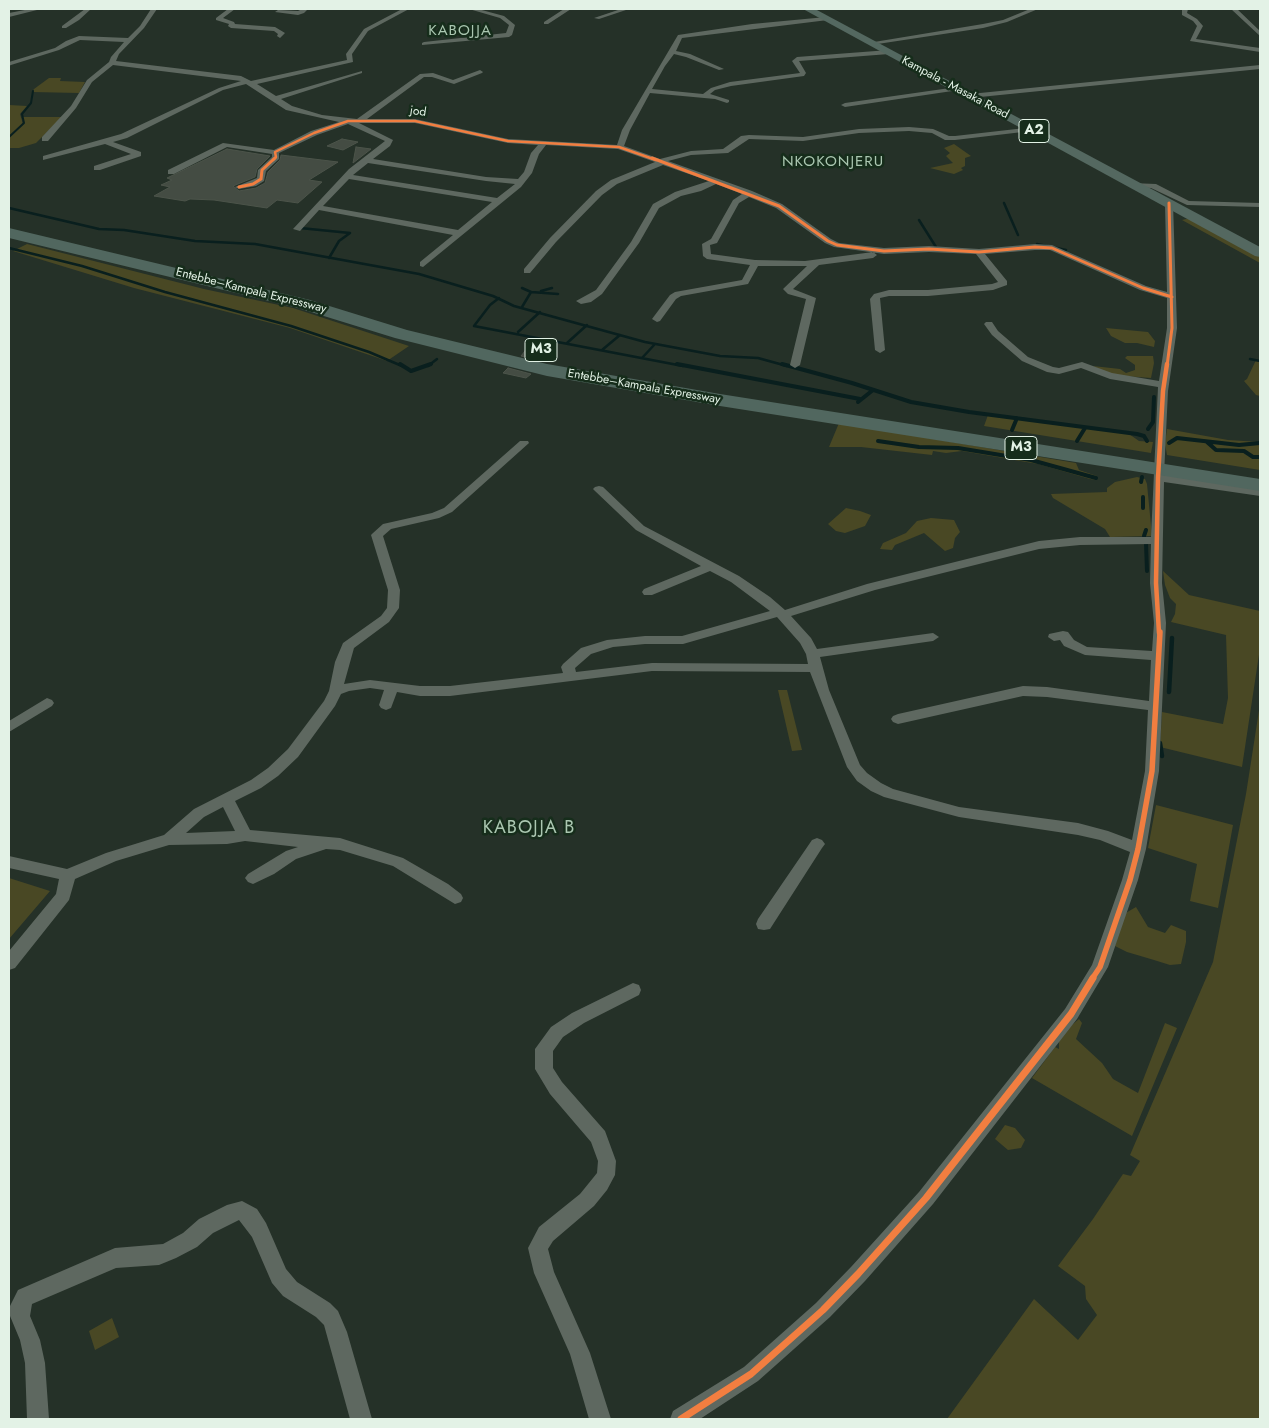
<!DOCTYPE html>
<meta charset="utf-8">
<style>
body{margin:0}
#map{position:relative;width:1269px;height:1428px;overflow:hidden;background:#253128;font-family:Jost,sans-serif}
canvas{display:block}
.frame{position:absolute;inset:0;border:10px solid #e3f2e6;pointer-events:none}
</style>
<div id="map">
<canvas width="1269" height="1428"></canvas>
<div class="frame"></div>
</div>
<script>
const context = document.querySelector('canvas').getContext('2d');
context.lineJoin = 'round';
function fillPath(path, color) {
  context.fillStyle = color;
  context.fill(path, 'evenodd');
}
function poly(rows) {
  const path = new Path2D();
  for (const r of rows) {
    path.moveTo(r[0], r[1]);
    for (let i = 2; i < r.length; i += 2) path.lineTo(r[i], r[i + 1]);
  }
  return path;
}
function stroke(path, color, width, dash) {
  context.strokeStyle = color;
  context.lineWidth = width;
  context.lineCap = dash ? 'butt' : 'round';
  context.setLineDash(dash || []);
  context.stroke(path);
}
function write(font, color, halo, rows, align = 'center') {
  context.font = font + ' Jost,sans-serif';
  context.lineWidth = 5;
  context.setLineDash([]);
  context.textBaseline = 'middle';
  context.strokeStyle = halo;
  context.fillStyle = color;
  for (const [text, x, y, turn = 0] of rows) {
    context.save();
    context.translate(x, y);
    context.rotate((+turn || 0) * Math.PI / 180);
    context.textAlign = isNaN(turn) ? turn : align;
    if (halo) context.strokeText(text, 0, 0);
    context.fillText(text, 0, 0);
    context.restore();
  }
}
fillPath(poly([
 [49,78,61,78,60,81,85,82,79,93,32,92,34,89],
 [9,105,27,106,20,114,23,124,23,117,62,117,36,143,19,148,9,148],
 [954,144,971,156,965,158,965,166,961,168,963,170,954,174,930,168,953,163,946,156,950,153,944,148],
 [1190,218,1260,256,1260,263,1182,220],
 [27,244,204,289,293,308,409,346,387,361,290,328,134,288,13,251],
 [1106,328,1148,332,1155,341,1154,347,1137,343,1125,343,1111,336],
 [1127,356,1153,356,1154,363,1151,378,1111,375,1093,366,1120,369,1126,373,1135,370,1135,365,1125,358],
 [1256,360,1260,361,1260,396,1256,395,1244,381,1247,379],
 [988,415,1129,434,1139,441,1153,442,1151,453,984,426],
 [839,423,1076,463,1079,470,1097,476,1096,480,1090,479,1038,464,962,451,946,453,933,451,932,455,861,447,829,447],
 [1167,429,1228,440,1260,442,1260,470,1167,455,1165,444],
 [1137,477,1145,479,1147,484,1152,536,1110,537,1105,529,1053,498,1051,494,1107,492,1107,488,1115,482],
 [846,508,860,511,871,515,865,526,845,533,836,531,828,524],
 [931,518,954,520,960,532,955,538,953,548,945,551,924,533,895,545,892,550,880,549,883,543,906,533,917,521],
 [1163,571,1189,595,1260,611,1260,648,1242,767,1160,747,1162,712,1223,724,1228,698,1226,635,1171,622,1175,614,1176,604,1170,598,1165,585],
 [778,690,787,690,802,750,792,751],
 [1260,704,1260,1419,947,1419,1034,1299,1078,1340,1097,1315,1086,1299,1085,1286,1058,1266,1093,1219,1123,1174,1131,1176,1140,1161,1130,1155,1213,962,1246,794],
 [1156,805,1233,825,1218,908,1190,901,1197,864,1148,848],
 [9,878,50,891,9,939],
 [1136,907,1148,927,1165,933,1171,925,1186,931,1186,942,1181,964,1170,965,1154,960,1127,952,1115,946,1124,914],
 [1079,1019,1082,1023,1076,1039,1102,1063,1113,1079,1138,1093,1165,1023,1177,1028,1132,1136,1032,1078,1055,1047,1059,1049,1059,1036],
 [1005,1125,1015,1128,1025,1140,1021,1148,1008,1150,995,1139],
 [112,1318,119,1337,95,1350,89,1331]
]), '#494824');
stroke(poly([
 [9,137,24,123,22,114,31,103,33,91]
]), '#091f1e', 2);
stroke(poly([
 [1004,203,1018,235],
 [9,208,99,229,124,230,195,241,255,244,419,274,493,296,514,306,645,342,720,356,758,358,787,366],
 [919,220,936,247],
 [300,228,350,233],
 [1037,244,1066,250],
 [9,248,82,266,165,292,291,326,369,352,402,366],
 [329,258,339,241,350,233],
 [522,288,531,292],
 [541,291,552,288],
 [499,298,490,305,474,326,683,366],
 [522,307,531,292,558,294],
 [518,332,540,312],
 [567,343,587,325],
 [602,350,620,335],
 [642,358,655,344],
 [1250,359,1260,361],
 [428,366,437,359]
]), '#091f1e', 2.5);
stroke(poly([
 [400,364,411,371,431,364],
 [677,364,860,399],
 [782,364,852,383,911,402,969,412,1137,434,1144,436,1147,441],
 [858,402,873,390],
 [1148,429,1153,422,1154,397],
 [1012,430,1017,418],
 [878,441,919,447,958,448,1031,460,1096,478],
 [1077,441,1085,428],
 [1207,442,1216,450,1244,451,1253,457,1260,457],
 [1169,443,1177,438,1239,445,1260,443],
 [1141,482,1142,477],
 [1143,497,1143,508],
 [1144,536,1146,530],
 [1146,543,1147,571]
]), '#091f1e', 4);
stroke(poly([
 [1169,692,1172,638],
 [1160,743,1162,756]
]), '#091f1e', 4.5);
const building = poly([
 [342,139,358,142,343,150,327,146,342,139],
 [356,147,371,149,353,163,356,147],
 [227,149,270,156,257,169,255,177,233,186,239,191,256,188,265,183,268,172,280,160,281,155,338,162,309,180,322,182,298,203,277,200,267,208,214,200,190,199,185,201,154,196,170,187,161,185,172,180,167,178,227,149],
 [525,351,548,357,543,361,521,356,525,351],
 [508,368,531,374,526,378,503,373,508,368]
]);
fillPath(building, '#444c43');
stroke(building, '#4c544a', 1);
fillPath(poly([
 [30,9,41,9,9,17,9,13,30,9],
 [85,9,91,9,79,20,66,28,62,28,62,26,85,9],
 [151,9,157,9,144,28,119,54,116,61,241,76,251,81,347,60,346,54,364,29,402,9,409,9,368,31,352,54,353,62,257,84,276,96,362,71,362,73,281,99,292,106,322,115,357,119,420,74,433,73,453,80,480,70,483,72,482,73,454,84,432,77,424,77,367,119,415,119,508,139,617,145,622,130,678,35,752,24,826,17,828,20,682,38,676,51,690,54,724,69,719,70,686,57,674,54,665,66,652,89,703,94,711,88,730,82,800,73,792,61,797,57,889,50,892,52,889,54,799,61,806,73,804,76,731,86,715,90,710,94,729,100,729,102,727,103,715,99,650,93,630,130,624,146,660,159,691,151,723,149,741,136,749,135,803,137,859,129,909,127,933,129,949,136,955,136,1034,127,1034,131,1031,131,955,140,945,140,932,133,909,131,859,133,803,141,749,139,728,153,691,155,668,161,752,191,782,204,831,239,839,243,884,248,929,246,979,249,1035,244,1052,245,1146,286,1167,292,1165,203,1169,201,1173,203,1177,328,1168,391,1164,475,1260,490,1260,496,1164,482,1162,583,1166,623,1159,771,1146,849,1138,880,1108,967,1077,1019,933,1204,865,1281,830,1317,758,1381,700,1419,670,1419,673,1411,744,1367,816,1303,851,1267,919,1192,1065,1009,1092,965,1122,880,1130,852,1100,840,1078,835,959,817,884,797,871,791,857,781,847,767,810,672,652,671,450,696,420,696,397,692,391,708,386,710,381,708,379,705,384,690,370,688,349,691,341,694,335,706,298,757,278,776,261,788,235,801,250,830,340,838,403,858,448,884,461,894,463,898,461,902,455,904,393,866,340,850,326,849,296,859,274,874,253,884,248,882,245,878,248,874,286,851,298,847,245,841,227,844,169,845,116,861,75,879,69,900,15,968,9,970,9,951,56,894,59,879,9,868,9,856,67,869,106,853,164,835,194,809,251,780,268,768,288,749,324,701,329,691,335,662,343,643,381,616,387,608,388,590,371,535,373,533,383,524,432,513,444,508,520,441,528,441,529,443,452,512,439,518,391,529,383,536,400,590,399,608,389,622,354,648,344,684,370,680,420,686,450,686,563,673,561,667,563,664,581,648,607,640,645,636,682,636,770,611,731,582,710,571,652,595,644,595,642,592,644,589,701,566,636,530,595,491,593,489,595,487,599,486,603,487,644,526,739,576,770,597,785,610,867,584,1039,541,1080,537,1151,537,1158,387,1110,379,1081,368,1059,374,1047,372,1022,361,992,335,984,324,986,322,992,322,998,331,1028,357,1053,367,1059,368,1082,362,1112,373,1159,381,1167,328,1167,298,1140,290,1050,250,1035,250,985,254,1007,281,1007,285,993,290,928,296,889,296,880,298,885,350,880,353,875,350,870,299,874,294,889,290,928,290,992,284,998,282,976,254,929,252,884,254,834,247,825,243,776,208,749,197,739,203,717,243,710,245,711,254,755,260,805,261,873,252,877,255,873,258,819,265,793,289,816,298,800,365,795,368,790,365,806,299,788,294,783,289,807,266,758,266,748,284,681,296,676,299,660,321,657,322,652,319,670,295,675,292,742,280,750,265,707,259,703,256,702,244,711,239,733,200,742,194,716,184,701,191,681,196,659,208,639,243,602,294,591,302,581,304,576,301,596,290,631,242,653,204,675,192,709,181,663,165,617,184,602,195,556,242,530,273,524,273,524,269,550,238,596,191,611,180,655,162,618,149,546,145,539,154,532,173,521,187,423,267,420,266,420,262,453,235,319,210,300,231,293,229,349,169,385,141,348,124,317,135,279,153,279,159,266,171,264,181,256,186,239,189,235,187,257,178,258,170,272,157,272,154,227,147,174,174,168,174,168,170,223,143,274,150,311,131,339,122,286,110,246,84,223,90,127,138,113,142,141,152,141,156,100,170,94,170,94,166,131,154,105,144,43,160,43,156,121,134,219,88,241,81,113,65,92,82,76,108,48,141,42,141,42,137,71,106,87,80,109,62,111,57,124,42,80,40,59,50,11,65,9,66,9,62,55,48,66,41,79,36,128,38,140,26,151,9],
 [359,123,415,123,508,143,538,145,531,153,524,172,518,179,486,177,373,159,390,146,393,140,359,123],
 [368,163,486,181,515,184,497,198,353,175,368,163],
 [349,179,492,202,458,230,323,206,349,179],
 [1151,544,1150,583,1154,623,1152,651,1087,647,1074,640,1068,632,1063,631,1049,634,1048,637,1054,641,1060,640,1064,646,1085,655,1151,660,1149,701,1047,687,1023,686,898,714,893,716,891,719,893,722,898,724,1023,696,1047,697,1148,710,1145,771,1132,840,1108,831,1078,823,959,807,893,789,881,783,867,773,860,765,829,690,820,657,933,641,939,637,933,633,817,649,811,638,791,616,875,590,1039,549,1080,545,1151,544],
 [777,617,800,643,806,654,808,664,652,663,576,672,575,668,591,654,613,647,645,644,683,644,777,617],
 [223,807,235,831,186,833,204,817,223,807],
 [228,9,235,9,223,18,234,22,235,24,275,27,285,33,280,38,277,36,278,34,274,31,231,28,228,26,229,24,216,20,216,18,228,9],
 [302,9,308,9,304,13,298,15,275,12,278,10,298,11,302,9],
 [469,9,478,9,504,16,515,25,512,35,509,37,422,45,422,43,424,42,506,33,509,25,500,18,469,9],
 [564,9,571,9,548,24,544,24,544,22,564,9],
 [621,9,629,9,599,19,594,18,621,9],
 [1030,9,1038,9,1007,22,983,28,871,45,868,43,983,24,1003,20,1030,9],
 [1182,9,1188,9,1187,13,1197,19,1203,26,1196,39,1260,48,1260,52,1190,41,1197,26,1193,21,1182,15,1182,9],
 [1231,9,1237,9,1260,31,1260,36,1231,9],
 [1260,65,1260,69,970,98,967,96,970,94,1260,65],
 [957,87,959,88,959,90,845,107,841,105,845,103,957,87],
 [1131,183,1156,184,1189,201,1260,203,1260,207,1187,205,1151,188,1131,187,1131,183],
 [47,698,52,700,54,703,52,706,9,732,9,721,47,698],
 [817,838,822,840,825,844,822,848,770,929,764,930,758,929,756,924,758,919,812,840,817,838],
 [633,983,639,985,641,990,639,995,584,1023,563,1037,553,1051,553,1068,562,1082,605,1131,616,1161,615,1175,607,1190,594,1206,553,1241,548,1249,554,1272,590,1353,611,1419,589,1419,570,1354,534,1273,528,1248,539,1227,580,1194,593,1178,597,1173,598,1161,591,1142,550,1094,535,1069,535,1049,551,1027,572,1013,633,983],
 [242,1201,257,1209,266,1223,286,1269,297,1282,330,1303,338,1311,347,1332,372,1419,350,1419,324,1325,316,1317,283,1296,272,1283,252,1237,239,1220,213,1233,197,1247,176,1258,159,1265,116,1268,32,1304,30,1316,40,1340,45,1363,49,1419,27,1419,25,1363,20,1340,10,1316,10,1306,18,1290,115,1248,163,1244,183,1233,199,1219,227,1205,242,1201]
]), '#5e6860');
fillPath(poly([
 [803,9,815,9,1260,247,1260,257,1255,256,803,9]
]), '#546860');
fillPath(poly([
 [9,228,310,300,407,330,547,364,720,394,1260,479,1260,491,720,406,547,376,395,338,298,308,9,238,9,228]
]), '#51675f');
stroke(poly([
 [273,160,276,157,275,152,314,133,348,121,415,121,508,141,619,147,656,160]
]), '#f27e40', 2.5);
stroke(poly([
 [652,158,779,206,828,241,837,245,884,251,929,249,979,252,1035,247,1052,248,1143,288,1172,297],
 [239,187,253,184,261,179,262,170,275,158],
 [1167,366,1172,328,1169,203]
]), '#f27e40', 3);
stroke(poly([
 [1159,633,1156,583,1158,478,1163,391,1167,364]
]), '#f27e40', 4.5);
stroke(poly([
 [1092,979,1100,967,1130,880,1138,849,1152,771,1160,632]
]), '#f27e40', 5.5);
stroke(poly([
 [681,1419,751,1374,823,1310,858,1274,926,1198,1071,1014,1093,978]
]), '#f27e40', 7);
write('12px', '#e3f2e6', '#162d1b', [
 ["Kampala - Masaka Road",955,88,28],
 ["jod",418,112,8],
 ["Entebbe–Kampala Expressway",251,291,14],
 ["Entebbe–Kampala Expressway",644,387,10]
]);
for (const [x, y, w] of [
 [1034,131,30],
 [541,350,32],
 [1021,448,32]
]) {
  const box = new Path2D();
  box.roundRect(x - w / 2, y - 11.5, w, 23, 4);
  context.fillStyle = '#162d1b';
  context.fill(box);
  stroke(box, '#e3f2e6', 1);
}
write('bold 14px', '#e3f2e6', null, [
 ["A2",1034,131],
 ["M3",541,350],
 ["M3",1021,448]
]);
context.letterSpacing = '1px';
write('15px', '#abc7b1', '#162d1b', [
 ["KABOJJA",460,31],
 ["NKOKONJERU",833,162]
]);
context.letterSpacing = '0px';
context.letterSpacing = '1px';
write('18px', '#abc7b1', '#162d1b', [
 ["KABOJJA B",529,829]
]);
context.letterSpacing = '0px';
</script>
